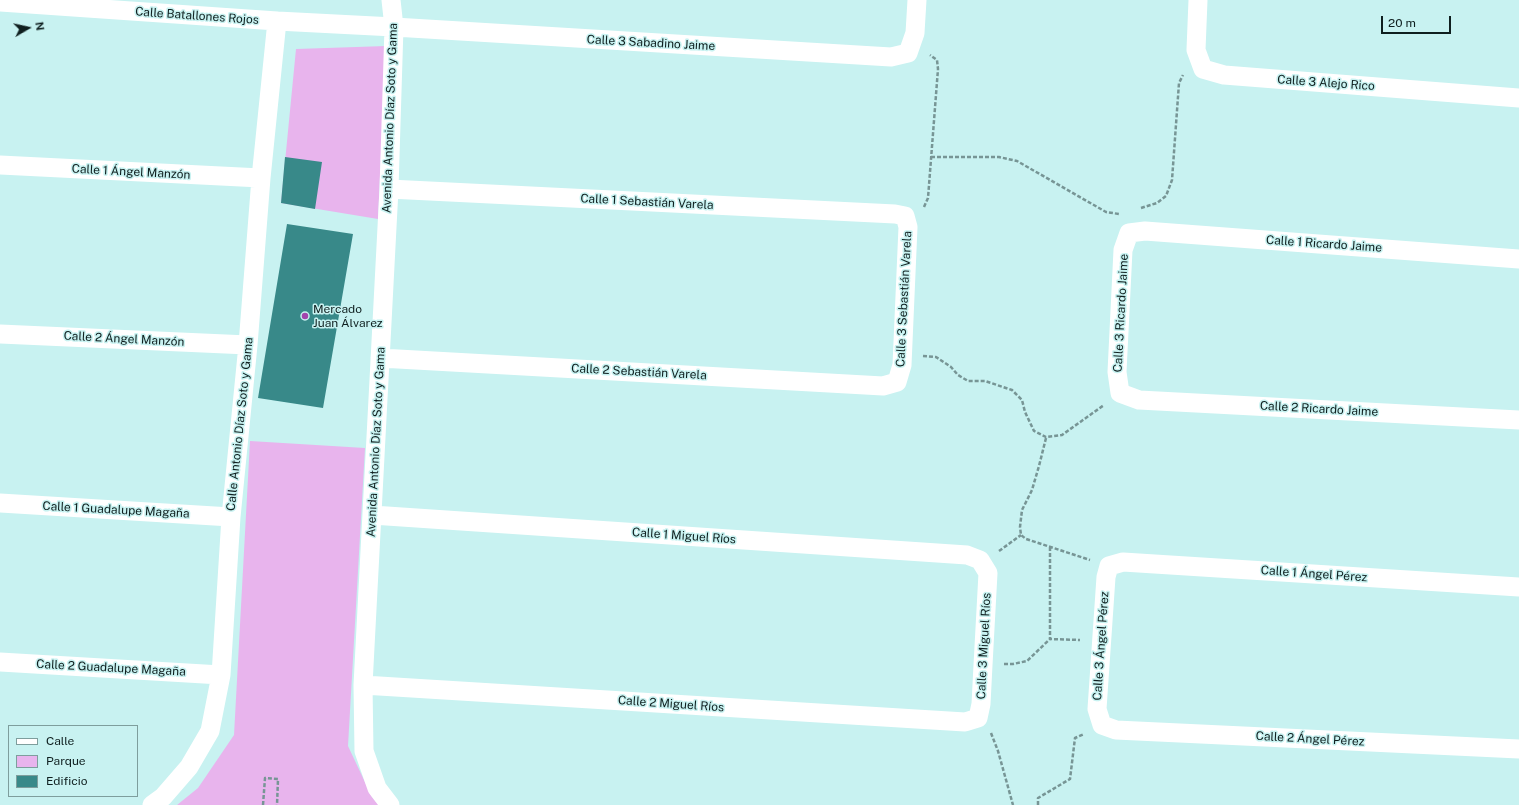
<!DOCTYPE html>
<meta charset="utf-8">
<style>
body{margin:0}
#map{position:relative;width:1519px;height:805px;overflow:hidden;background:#c8f2f1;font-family:"Public Sans",sans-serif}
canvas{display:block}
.legend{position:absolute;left:8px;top:725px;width:130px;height:72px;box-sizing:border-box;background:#c8f2f1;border:1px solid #7e9e9d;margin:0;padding:5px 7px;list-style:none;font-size:12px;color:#0f1f1f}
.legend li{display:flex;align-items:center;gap:8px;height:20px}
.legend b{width:20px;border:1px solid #7e9e9d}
.north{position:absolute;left:8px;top:8px;width:40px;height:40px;-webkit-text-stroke:3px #c8f2f1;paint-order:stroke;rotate:81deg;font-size:11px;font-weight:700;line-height:16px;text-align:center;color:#0f1f1f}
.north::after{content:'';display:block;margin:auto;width:14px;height:18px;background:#0f1f1f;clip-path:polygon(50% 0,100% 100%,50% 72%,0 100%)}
.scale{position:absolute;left:1381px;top:16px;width:70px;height:18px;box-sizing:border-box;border:2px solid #0f1f1f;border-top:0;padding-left:5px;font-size:12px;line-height:14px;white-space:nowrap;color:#0f1f1f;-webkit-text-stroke:3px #c8f2f1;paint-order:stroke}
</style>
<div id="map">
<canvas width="1519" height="805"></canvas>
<ul class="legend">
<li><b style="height:5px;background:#fff"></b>Calle</li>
<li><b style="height:11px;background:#e8b4ed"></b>Parque</li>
<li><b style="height:11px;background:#388989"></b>Edificio</li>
</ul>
<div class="north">N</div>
<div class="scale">20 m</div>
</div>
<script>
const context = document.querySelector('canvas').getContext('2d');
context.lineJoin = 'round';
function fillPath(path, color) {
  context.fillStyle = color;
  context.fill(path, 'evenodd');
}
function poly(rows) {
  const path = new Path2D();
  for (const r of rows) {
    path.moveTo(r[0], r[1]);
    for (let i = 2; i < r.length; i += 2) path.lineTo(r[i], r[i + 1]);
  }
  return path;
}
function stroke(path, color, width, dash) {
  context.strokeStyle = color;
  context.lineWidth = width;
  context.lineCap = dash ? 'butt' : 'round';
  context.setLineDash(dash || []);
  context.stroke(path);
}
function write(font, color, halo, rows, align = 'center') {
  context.font = font + ' "Public Sans",sans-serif';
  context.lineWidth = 3;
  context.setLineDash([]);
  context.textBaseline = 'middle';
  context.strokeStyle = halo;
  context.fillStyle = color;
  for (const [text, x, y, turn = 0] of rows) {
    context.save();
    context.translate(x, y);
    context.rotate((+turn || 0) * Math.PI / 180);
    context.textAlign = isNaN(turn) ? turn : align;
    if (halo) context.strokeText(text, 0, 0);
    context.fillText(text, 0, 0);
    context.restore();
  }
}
fillPath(poly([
 [386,46,378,219,281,203,296,49],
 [250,441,365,448,348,746,372,797,379,805,177,805,198,788,234,735]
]), '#e8b4ed');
fillPath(poly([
 [285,157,322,162,315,209,281,203],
 [287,224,353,234,323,408,258,398]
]), '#388989');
stroke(poly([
 [931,157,999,157,1017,161,1106,212,1119,214],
 [924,207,928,198,938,69,937,60,930,55],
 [1141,208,1157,203,1166,196,1172,180,1179,83,1183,75],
 [923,356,936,357,951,367,958,375,968,381,985,381,1012,390,1022,400,1025,412,1034,431,1046,437,1062,435,1104,405],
 [1046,438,1039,466,1032,490,1022,510,1020,527,1021,535,1026,539,1090,560],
 [1050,547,1050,639,1080,640],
 [999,551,1021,535],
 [1004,664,1013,664,1027,661,1050,639],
 [991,733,998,751,1013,805],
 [263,805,265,778,278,779,277,805],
 [1038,805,1038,798,1070,779,1075,738,1084,734]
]), '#779595', 2.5, [4, 2]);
stroke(poly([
 [1198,0,1196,50,1203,69,1224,75,1519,98],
 [0,2,277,21,394,27,891,57,908,53,915,33,917,0],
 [0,165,261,178],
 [1519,259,1145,231,1129,233,1123,250,1117,372,1120,393,1139,400,1519,420],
 [0,334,248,345],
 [380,358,883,386,897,382,902,365,908,227,905,216,895,214,389,189],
 [0,503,231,517],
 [1519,587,1123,562,1109,566,1106,577,1097,709,1102,725,1116,730,1519,749],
 [0,662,221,675],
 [363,685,965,722,978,718,981,704,983,665,988,573,980,560,967,555,372,515],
 [152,805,163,797,189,767,210,731,221,675,231,517,248,345,261,178,277,21],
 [390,805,377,788,364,751,363,685,389,189,394,27,391,0]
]), '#fff', 19);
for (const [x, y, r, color] of [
 [305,316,4,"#a344ad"]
]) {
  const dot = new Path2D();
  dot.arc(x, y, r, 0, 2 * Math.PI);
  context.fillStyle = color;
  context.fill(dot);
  stroke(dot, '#c8f2f1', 1.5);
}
write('12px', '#0f1f1f', '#c8f2f1', [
 ["Calle Batallones Rojos",197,16,4],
 ["Calle 3 Sabadino Jaime",651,43,3],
 ["Calle 3 Alejo Rico",1326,83,4],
 ["Avenida Antonio Díaz Soto y Gama",390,118,-88],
 ["Calle 1 Ángel Manzón",131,172,3],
 ["Calle 1 Sebastián Varela",647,202,3],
 ["Calle 1 Ricardo Jaime",1324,244,4],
 ["Calle 3 Sebastián Varela",904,299,-87],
 ["Calle 3 Ricardo Jaime",1121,313,-87],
 ["Calle 2 Ángel Manzón",124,339,3],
 ["Calle 2 Sebastián Varela",639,372,3],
 ["Calle 2 Ricardo Jaime",1319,409,3],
 ["Calle Antonio Díaz Soto y Gama",240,424,-84],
 ["Avenida Antonio Díaz Soto y Gama",376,442,-87],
 ["Calle 1 Guadalupe Magaña",116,510,3],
 ["Calle 1 Miguel Ríos",684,536,4],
 ["Calle 1 Ángel Pérez",1314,574,4],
 ["Calle 3 Miguel Ríos",984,646,-87],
 ["Calle 3 Ángel Pérez",1101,646,-86],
 ["Calle 2 Guadalupe Magaña",111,668,3],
 ["Calle 2 Miguel Ríos",671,704,4],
 ["Calle 2 Ángel Pérez",1310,739,3]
]);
write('12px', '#0f1f1f', '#c8f2f1', [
 ["Mercado",313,309],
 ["Juan Álvarez",313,323]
], 'left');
</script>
